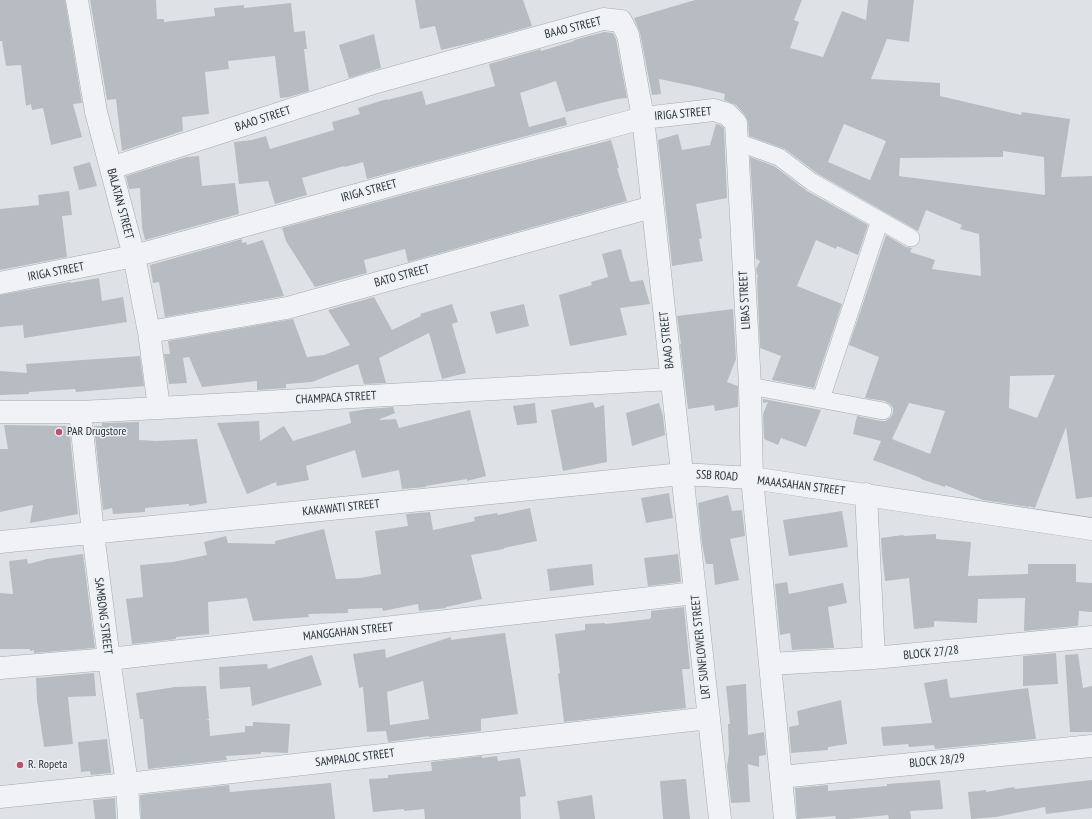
<!DOCTYPE html>
<style>
body{margin:0}
canvas{display:block;background:#dee2e6}
</style>
<canvas width="1092" height="819"></canvas>
<script>
const context = document.querySelector('canvas').getContext('2d');
context.lineJoin = 'round';
function fillPath(path, color) {
  context.fillStyle = color;
  context.fill(path, 'evenodd');
}
function poly(rows) {
  const path = new Path2D();
  for (const r of rows) {
    path.moveTo(r[0], r[1]);
    for (let i = 2; i < r.length; i += 2) path.lineTo(r[i], r[i + 1]);
  }
  return path;
}
function stroke(path, color, width, dash) {
  context.strokeStyle = color;
  context.lineWidth = width;
  context.lineCap = dash ? 'butt' : 'round';
  context.setLineDash(dash || []);
  context.stroke(path);
}
function write(font, color, halo, rows, align = 'center') {
  context.font = font + ' "PT Sans Narrow",sans-serif';
  context.lineWidth = 3;
  context.setLineDash([]);
  context.textBaseline = 'middle';
  context.strokeStyle = halo;
  context.fillStyle = color;
  for (const [text, x, y, turn = 0] of rows) {
    context.save();
    context.translate(x, y);
    context.rotate((+turn || 0) * Math.PI / 180);
    context.textAlign = isNaN(turn) ? turn : align;
    if (halo) context.strokeText(text, 0, 0);
    context.fillText(text, 0, 0);
    context.restore();
  }
}
fillPath(poly([
 [0,0,65,0,82,103,73,104,82,137,51,145,43,108,32,110,31,104,26,106,21,65,6,66,2,41,0,41],
 [90,0,156,0,157,19,164,19,164,22,215,16,214,8,244,5,244,8,291,3,294,32,305,31,307,49,304,49,309,91,289,97,280,98,275,56,228,61,229,69,205,72,209,114,182,117,183,131,122,151,116,99,107,100],
 [415,0,523,0,532,26,483,40,441,50,435,26,420,29],
 [695,0,802,0,794,20,799,22,790,48,823,57,842,11,866,20,868,0,914,0,909,42,887,39,871,79,940,83,940,96,1021,115,1022,112,1070,119,1061,177,1092,176,1092,497,1076,499,1066,427,1035,508,1029,506,1029,507,983,500,945,485,945,487,921,479,921,478,873,460,881,441,853,434,857,416,881,421,886,421,891,417,893,413,893,408,890,404,885,401,865,398,879,357,849,345,886,235,906,247,912,248,910,252,935,260,932,269,981,276,979,234,960,229,962,225,926,210,918,231,818,174,785,149,749,136,748,122,745,115,736,105,724,100,725,94,698,87,659,79,661,94,652,95,640,33,634,18],
 [844,124,886,141,870,180,828,162],
 [1003,151,1044,157,1045,195,899,176,900,158,1003,157],
 [1055,375,1037,418,1009,408,1010,376],
 [909,403,945,411,930,454,892,439],
 [604,32,613,33,616,39,627,98,617,99,566,112,556,81,520,93,529,127,565,117,567,125,367,179,363,162,345,167,344,166,302,178,307,195,275,204,268,181,239,184,234,142,252,140,266,136,270,149,334,130,332,122,360,114,358,108,387,99,387,100,422,91,426,105,495,86,489,64,541,49,541,51,574,41,574,40],
 [374,34,381,68,349,78,339,45],
 [716,124,720,125,724,128,727,198,696,204,702,238,699,239,703,261,672,266,658,140,678,134,682,150,710,145],
 [611,140,619,168,617,168,627,201,408,262,405,249,364,260,367,273,315,287,286,241,282,228,417,191],
 [199,156,202,186,235,183,239,214,145,240,142,227,140,188,129,189,126,176,186,157],
 [750,157,774,166,807,191,868,225,858,255,837,246,836,249,816,240,797,286,842,304,814,388,772,380,781,356,760,348,757,279,758,275,757,275,756,269,760,261,756,259],
 [90,162,97,186,79,190,73,167],
 [69,191,72,215,62,216,67,257,0,270,0,209,39,205,38,195],
 [242,239,242,243,246,242,247,245,263,240,284,296,165,317,159,282,153,283,150,265],
 [621,249,630,282,643,280,650,304,620,308,627,335,570,346,559,295,592,285,591,282,608,277,602,254],
 [99,278,102,301,123,297,127,322,24,338,23,325,0,327,0,295,70,282,70,283],
 [374,297,392,330,421,316,420,314,452,304,458,322,452,324,466,373,442,379,429,333,379,358,386,383,364,384,358,364,312,382,286,384,286,388,257,390,257,381,202,387,189,357,183,358,187,383,169,384,164,354,170,354,168,341,293,319,307,357,324,355,350,345,328,310],
 [524,304,529,326,496,334,490,312],
 [733,309,736,359,727,382,738,386,738,407,715,411,714,405,688,409,680,344,681,344,677,316],
 [140,356,144,386,76,392,75,389,29,392,29,394,0,395,0,371,27,373,26,364],
 [763,399,821,410,806,447,781,438,778,445,764,439,763,414,768,402,763,403],
 [593,402,595,408,604,405,607,462,563,471,551,410],
 [535,403,537,423,517,425,513,406],
 [659,403,663,416,665,435,632,446,626,413],
 [393,407,395,413,380,419,380,420,396,419,399,428,470,410,486,476,467,481,467,479,426,486,426,487,402,489,399,470,362,478,355,450,306,466,309,480,277,486,276,482,247,494,217,423,259,421,260,441,284,426,293,441,351,423,349,412,367,409],
 [139,422,139,440,156,441,197,439,207,503,189,506,189,504,145,508,145,512,113,514,112,508,103,510,94,426,102,426,102,423],
 [4,425,69,426,78,514,30,523,33,505,0,512,0,449,8,449],
 [669,493,673,518,646,523,641,498],
 [728,495,732,511,742,510,745,536,730,539,739,580,715,585,713,564,706,564,702,544,698,503],
 [530,508,537,541,504,548,504,549,471,555,482,599,446,607,446,608,419,611,418,604,383,611,382,608,348,609,348,613,308,614,309,617,253,621,247,598,208,602,209,634,176,637,176,639,132,644,126,599,143,597,140,565,173,562,207,555,204,542,226,536,228,543,275,544,275,541,324,529,336,579,360,578,381,574,375,531,408,526,406,514,430,512,433,530,475,521,474,517,497,513,498,515],
 [842,511,848,547,789,556,783,520],
 [936,534,936,539,971,542,968,576,1028,574,1028,564,1076,564,1076,582,1092,583,1092,612,1079,611,1078,626,1024,631,1025,598,978,599,977,623,934,621,934,627,914,629,909,578,885,581,882,555,881,538,903,535,904,536],
 [83,554,95,648,34,653,34,650,30,651,30,649,0,649,0,593,13,594,9,561,27,559,28,564,47,559],
 [678,554,681,582,648,586,644,558],
 [592,564,594,585,550,591,547,569],
 [787,582,789,594,843,583,847,603,828,607,834,648,792,650,790,633,780,635,775,584],
 [684,607,690,669,682,669,686,708,564,722,558,674,560,673,555,634,585,630,585,624,605,623,605,624,650,619,650,618,651,618,651,611],
 [505,633,518,714,481,719,481,731,429,737,429,736,388,742,386,731,367,732,363,687,359,688,353,654,385,649,386,658,451,637,451,640],
 [423,681,429,719,390,725,387,692],
 [1056,653,1058,684,1023,686,1023,656],
 [1078,654,1083,688,1092,686,1092,732,1070,732,1065,655],
 [312,655,322,685,252,706,250,687,220,689,219,667,267,664,268,669],
 [94,673,96,696,68,697,73,744,44,747,37,700,36,678],
 [947,679,950,698,1028,688,1036,739,935,749,934,745,909,747,908,744,883,746,881,727,932,723,924,683],
 [746,684,748,735,764,732,766,755,759,756,759,767,748,764,750,802,731,803,727,767,729,753,728,724,730,724,726,686],
 [206,686,209,719,206,720,209,720,210,736,245,732,245,726,253,726,253,722,290,724,288,753,261,752,261,754,226,756,227,760,148,769,143,719,140,719,136,693,175,687],
 [841,700,847,744,828,747,828,750,791,753,789,727,799,725,797,711],
 [107,739,111,773,91,775,90,771,81,772,78,742],
 [482,756,482,758,497,756,498,761,520,758,526,796,520,797,521,819,425,819,424,809,404,811,404,809,373,812,369,779,388,778,388,775,432,771,431,762],
 [686,779,690,819,663,819,660,781],
 [940,780,943,809,910,811,911,819,889,819,888,815,848,819,836,819,835,816,797,819,795,788,828,785,828,791,887,786,887,784],
 [1092,780,1092,808,1046,814,1045,807,996,817,971,819,968,792,986,790,986,792,1014,787,1015,789],
 [331,783,335,819,141,819,140,795,229,785,230,792],
 [592,795,595,819,560,819,557,801],
 [115,798,116,819,95,819,93,800]
]), '#b6bcc2');
const pedestrian = poly([
 [737,142,779,157,812,182,911,238],
 [750,386,883,411],
 [821,399,880,220]
]);
const minor = poly([
 [77,0,96,112,134,256,149,332,159,408],
 [111,168,370,84,603,19,621,21,628,35,643,118,720,819],
 [0,283,134,256,414,179,643,118,714,110,727,114,736,123,750,386,752,478,785,819],
 [149,332,287,308,652,207],
 [0,412,80,412,159,408,671,379],
 [80,412,93,533,109,659,127,784,129,819],
 [866,494,874,658],
 [0,542,682,474,752,478,1092,529],
 [770,664,874,658,1092,637],
 [0,668,109,659,695,593],
 [781,777,1092,746],
 [0,797,127,784,709,718]
]);
stroke(pedestrian, '#a4aaaf', 18);
stroke(minor, '#a4aaaf', 23);
stroke(pedestrian, '#f0f2f5', 17);
stroke(minor, '#f0f2f5', 22);
for (const [x, y, r, color] of [
 [59,432,4,"#be506c"],
 [20,765,4,"#be506c"]
]) {
  const dot = new Path2D();
  dot.arc(x, y, r, 0, 2 * Math.PI);
  context.fillStyle = color;
  context.fill(dot);
  stroke(dot, '#edf1f4', 1.5);
}
write('12px', '#29323b', '#edf1f4', [
 ["BAAO STREET",573,28,-14],
 ["IRIGA STREET",683,114,-5],
 ["BAAO STREET",263,119,-18],
 ["IRIGA STREET",369,191,-15],
 ["BALATAN STREET",120,204,75],
 ["IRIGA STREET",56,272,-11],
 ["BATO STREET",402,276,-15],
 ["LIBAS STREET",745,300,-93],
 ["BAAO STREET",667,340,-96],
 ["CHAMPACA STREET",336,398,-3],
 ["SSB ROAD",717,476,3],
 ["MAAASAHAN STREET",801,486,7],
 ["KAKAWATI STREET",341,508,-6],
 ["SAMBONG STREET",103,616,83],
 ["MANGGAHAN STREET",348,632,-6],
 ["LRT SUNFLOWER STREET",701,647,-96],
 ["BLOCK 27/28",931,653,-6],
 ["SAMPALOC STREET",355,758,-7],
 ["BLOCK 28/29",937,761,-6]
]);
write('12px', '#29323b', '#edf1f4', [
 ["PAR Drugstore",67,432],
 ["R. Ropeta",28,765]
], 'left');
</script>
